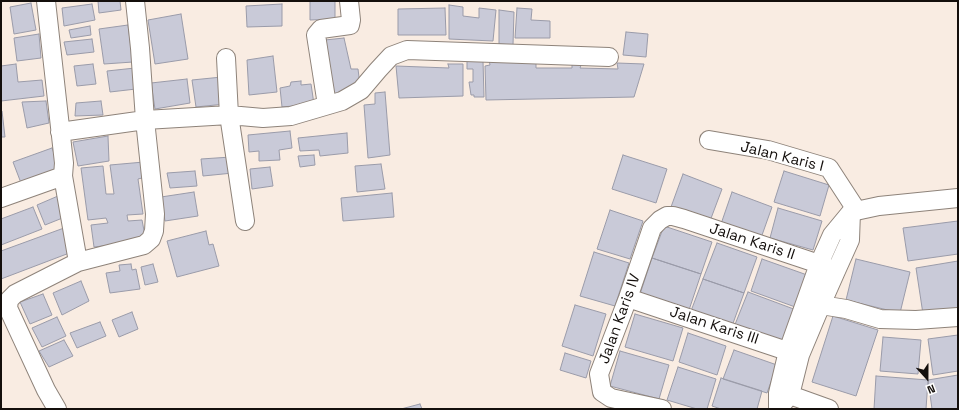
<!DOCTYPE html>
<style>
body{margin:0}
#map{position:relative;width:959px;height:410px;overflow:hidden;background:#f9ece2;font-family:"Space Grotesk",sans-serif}
canvas{display:block}
.frame{position:absolute;inset:0;border:2px solid #140f0c;pointer-events:none}
.north{position:absolute;left:907px;top:358px;width:40px;height:40px;-webkit-text-stroke:3px #fff;paint-order:stroke;rotate:159deg;font-size:11px;font-weight:700;line-height:16px;text-align:center;color:#140f0c}
.north::after{content:'';display:block;margin:auto;width:14px;height:18px;background:#140f0c;clip-path:polygon(50% 0,100% 100%,50% 72%,0 100%)}
</style>
<div id="map">
<canvas width="959" height="410"></canvas>
<div class="frame"></div>
<div class="north">N</div>
</div>
<script>
const context = document.querySelector('canvas').getContext('2d');
context.lineJoin = 'round';
function fillPath(path, color) {
  context.fillStyle = color;
  context.fill(path, 'evenodd');
}
function poly(rows) {
  const path = new Path2D();
  for (const r of rows) {
    path.moveTo(r[0], r[1]);
    for (let i = 2; i < r.length; i += 2) path.lineTo(r[i], r[i + 1]);
  }
  return path;
}
function stroke(path, color, width, dash) {
  context.strokeStyle = color;
  context.lineWidth = width;
  context.lineCap = dash ? 'butt' : 'round';
  context.setLineDash(dash || []);
  context.stroke(path);
}
function write(font, color, halo, rows, align = 'center') {
  context.font = font + ' "Space Grotesk",sans-serif';
  context.lineWidth = 4;
  context.setLineDash([]);
  context.textBaseline = 'middle';
  context.strokeStyle = halo;
  context.fillStyle = color;
  for (const [text, x, y, turn = 0] of rows) {
    context.save();
    context.translate(x, y);
    context.rotate((+turn || 0) * Math.PI / 180);
    context.textAlign = isNaN(turn) ? turn : align;
    if (halo) context.strokeText(text, 0, 0);
    context.fillText(text, 0, 0);
    context.restore();
  }
}
const building = poly([
 [98,1,120,1,121,10,99,13,98,1],
 [310,1,335,1,335,19,310,20,310,1],
 [31,3,36,30,14,34,10,7,31,3],
 [92,4,95,20,64,26,62,8,92,4],
 [282,4,282,26,247,27,246,6,282,4],
 [449,5,463,7,463,16,479,18,479,8,496,10,493,41,449,39,449,5],
 [445,8,446,35,398,35,398,9,445,8],
 [517,8,532,9,531,20,550,21,550,38,515,38,517,8],
 [499,10,514,12,513,45,499,44,499,10],
 [181,14,188,59,155,64,148,20,181,14],
 [128,25,133,62,104,64,99,29,128,25],
 [90,26,91,35,71,38,69,30,90,26],
 [626,32,648,34,646,57,623,55,626,32],
 [39,34,41,58,17,61,14,38,39,34],
 [344,38,351,69,358,69,360,85,333,98,325,40,344,38],
 [92,39,94,52,67,55,64,42,92,39],
 [273,56,277,92,249,95,247,60,273,56],
 [467,60,483,61,484,97,474,97,474,95,471,95,469,82,473,82,473,69,467,69,467,60],
 [489,60,536,62,536,68,572,68,572,63,582,63,580,68,618,69,617,63,644,64,634,97,486,100,485,66,490,65,489,60],
 [16,64,18,82,42,80,44,96,1,101,1,66,16,64],
 [93,64,96,84,77,86,74,66,93,64],
 [448,64,463,64,463,96,399,98,396,66,449,68,448,64],
 [135,68,136,89,110,92,107,71,135,68],
 [222,77,225,104,196,107,192,80,222,77],
 [187,79,190,103,155,109,151,83,187,79],
 [301,81,301,85,311,84,314,104,282,107,280,88,290,86,291,82,301,81],
 [385,92,390,155,368,158,364,105,375,104,375,93,385,92],
 [46,101,49,123,27,128,22,102,46,101],
 [101,101,103,115,75,116,76,103,101,101],
 [1,111,2,111,5,137,1,137,1,111],
 [290,131,292,148,279,150,280,160,259,161,259,151,249,152,248,135,290,131],
 [347,133,348,153,320,156,319,150,300,151,298,138,347,133],
 [108,136,109,161,78,166,73,142,108,136],
 [52,148,60,169,21,183,13,162,52,148],
 [314,155,315,165,300,167,298,156,314,155],
 [623,155,667,169,656,203,612,189,623,155],
 [231,157,233,173,203,176,201,159,231,157],
 [144,162,146,177,138,179,143,214,127,215,128,221,142,220,146,241,94,247,91,225,108,223,106,218,88,220,81,168,103,166,106,194,114,194,110,165,144,162],
 [381,164,385,189,357,192,355,166,381,164],
 [270,167,273,186,252,189,250,169,270,167],
 [195,171,197,186,170,188,167,173,195,171],
 [784,171,829,185,820,216,774,202,784,171],
 [683,174,722,189,710,221,671,207,683,174],
 [194,192,198,216,165,221,161,197,194,192],
 [732,192,772,207,761,238,721,224,732,192],
 [392,193,394,217,343,221,341,198,392,193],
 [58,196,65,217,45,225,37,205,58,196],
 [33,207,42,229,1,245,1,219,33,207],
 [778,208,822,221,813,250,770,238,778,208],
 [610,210,643,221,630,259,597,249,610,210],
 [958,221,958,254,908,261,903,228,958,221],
 [664,226,712,242,701,274,652,258,664,226],
 [64,228,72,252,1,279,1,251,64,228],
 [206,231,209,245,213,244,219,266,177,277,167,241,206,231],
 [717,243,757,257,744,293,703,279,717,243],
 [594,252,629,263,615,306,580,296,594,252],
 [652,258,701,274,689,310,640,294,652,258],
 [762,259,810,276,798,308,751,291,762,259],
 [856,259,910,272,900,313,846,300,856,259],
 [958,261,958,308,923,314,916,268,958,261],
 [131,264,132,270,136,269,140,289,110,293,106,273,120,271,119,265,131,264],
 [153,264,158,282,145,285,141,267,153,264],
 [703,279,744,293,732,326,691,311,703,279],
 [81,281,89,301,62,315,53,293,81,281],
 [748,292,799,311,785,346,734,327,748,292],
 [43,294,52,315,30,324,20,302,43,294],
 [575,305,606,314,593,356,562,346,575,305],
 [132,312,138,329,119,337,112,320,132,312],
 [635,314,683,328,673,361,625,347,635,314],
 [833,316,878,330,856,396,812,382,833,316],
 [57,317,66,336,42,347,32,328,57,317],
 [100,322,106,336,77,348,70,333,100,322],
 [688,333,726,346,717,375,679,362,688,333],
 [958,335,958,371,933,375,928,339,958,335],
 [883,337,921,340,918,374,880,371,883,337],
 [64,340,73,356,49,367,39,351,64,340],
 [734,350,777,365,767,393,723,379,734,350],
 [620,351,669,365,659,399,610,386,620,351],
 [565,353,591,361,586,378,560,370,565,353],
 [678,367,716,379,707,409,697,409,667,400,678,367],
 [958,375,958,409,932,409,928,380,958,375],
 [876,376,928,380,926,409,874,409,876,376],
 [721,378,762,391,757,409,721,409,712,406,721,378],
 [420,404,422,409,401,409,420,404]
]);
fillPath(building, '#c9cad8');
stroke(building, '#9a9ba9', 1);
const street = poly([
 [46,1,64,163,63,176,78,262,15,294,9,300,8,308,46,390,57,409],
 [226,58,229,115,245,221],
 [327,105,316,35,321,29,350,25,351,20,349,1],
 [60,132,145,120,229,115,263,118,291,116,342,101,361,90,378,70,391,56,407,50,609,57],
 [709,140,768,150,829,168,857,211],
 [1,198,63,176],
 [851,212,879,206,958,198],
 [78,262,144,245,151,239,154,231,155,214,145,120,140,48,135,1],
 [628,298,799,355],
 [821,305,846,309,880,319,916,320,958,317],
 [790,395,829,409],
 [778,407,778,393,788,351,819,264,832,235,851,212],
 [662,409,611,398,602,392,599,374,628,298,652,228,660,220,667,216,673,216,684,219,819,264,836,271],
 [778,409,790,395,800,355,821,305,836,271,850,240,851,212]
]);
stroke(street, '#8e837a', 20);
stroke(street, '#fff', 18);
write('15px', '#140f0c', '#fff', [
 ["Jalan Karis I",782,157,14],
 ["Jalan Karis II",752,242,18],
 ["Jalan Karis IV",620,319,-70],
 ["Jalan Karis III",714,326,18]
]);
</script>
